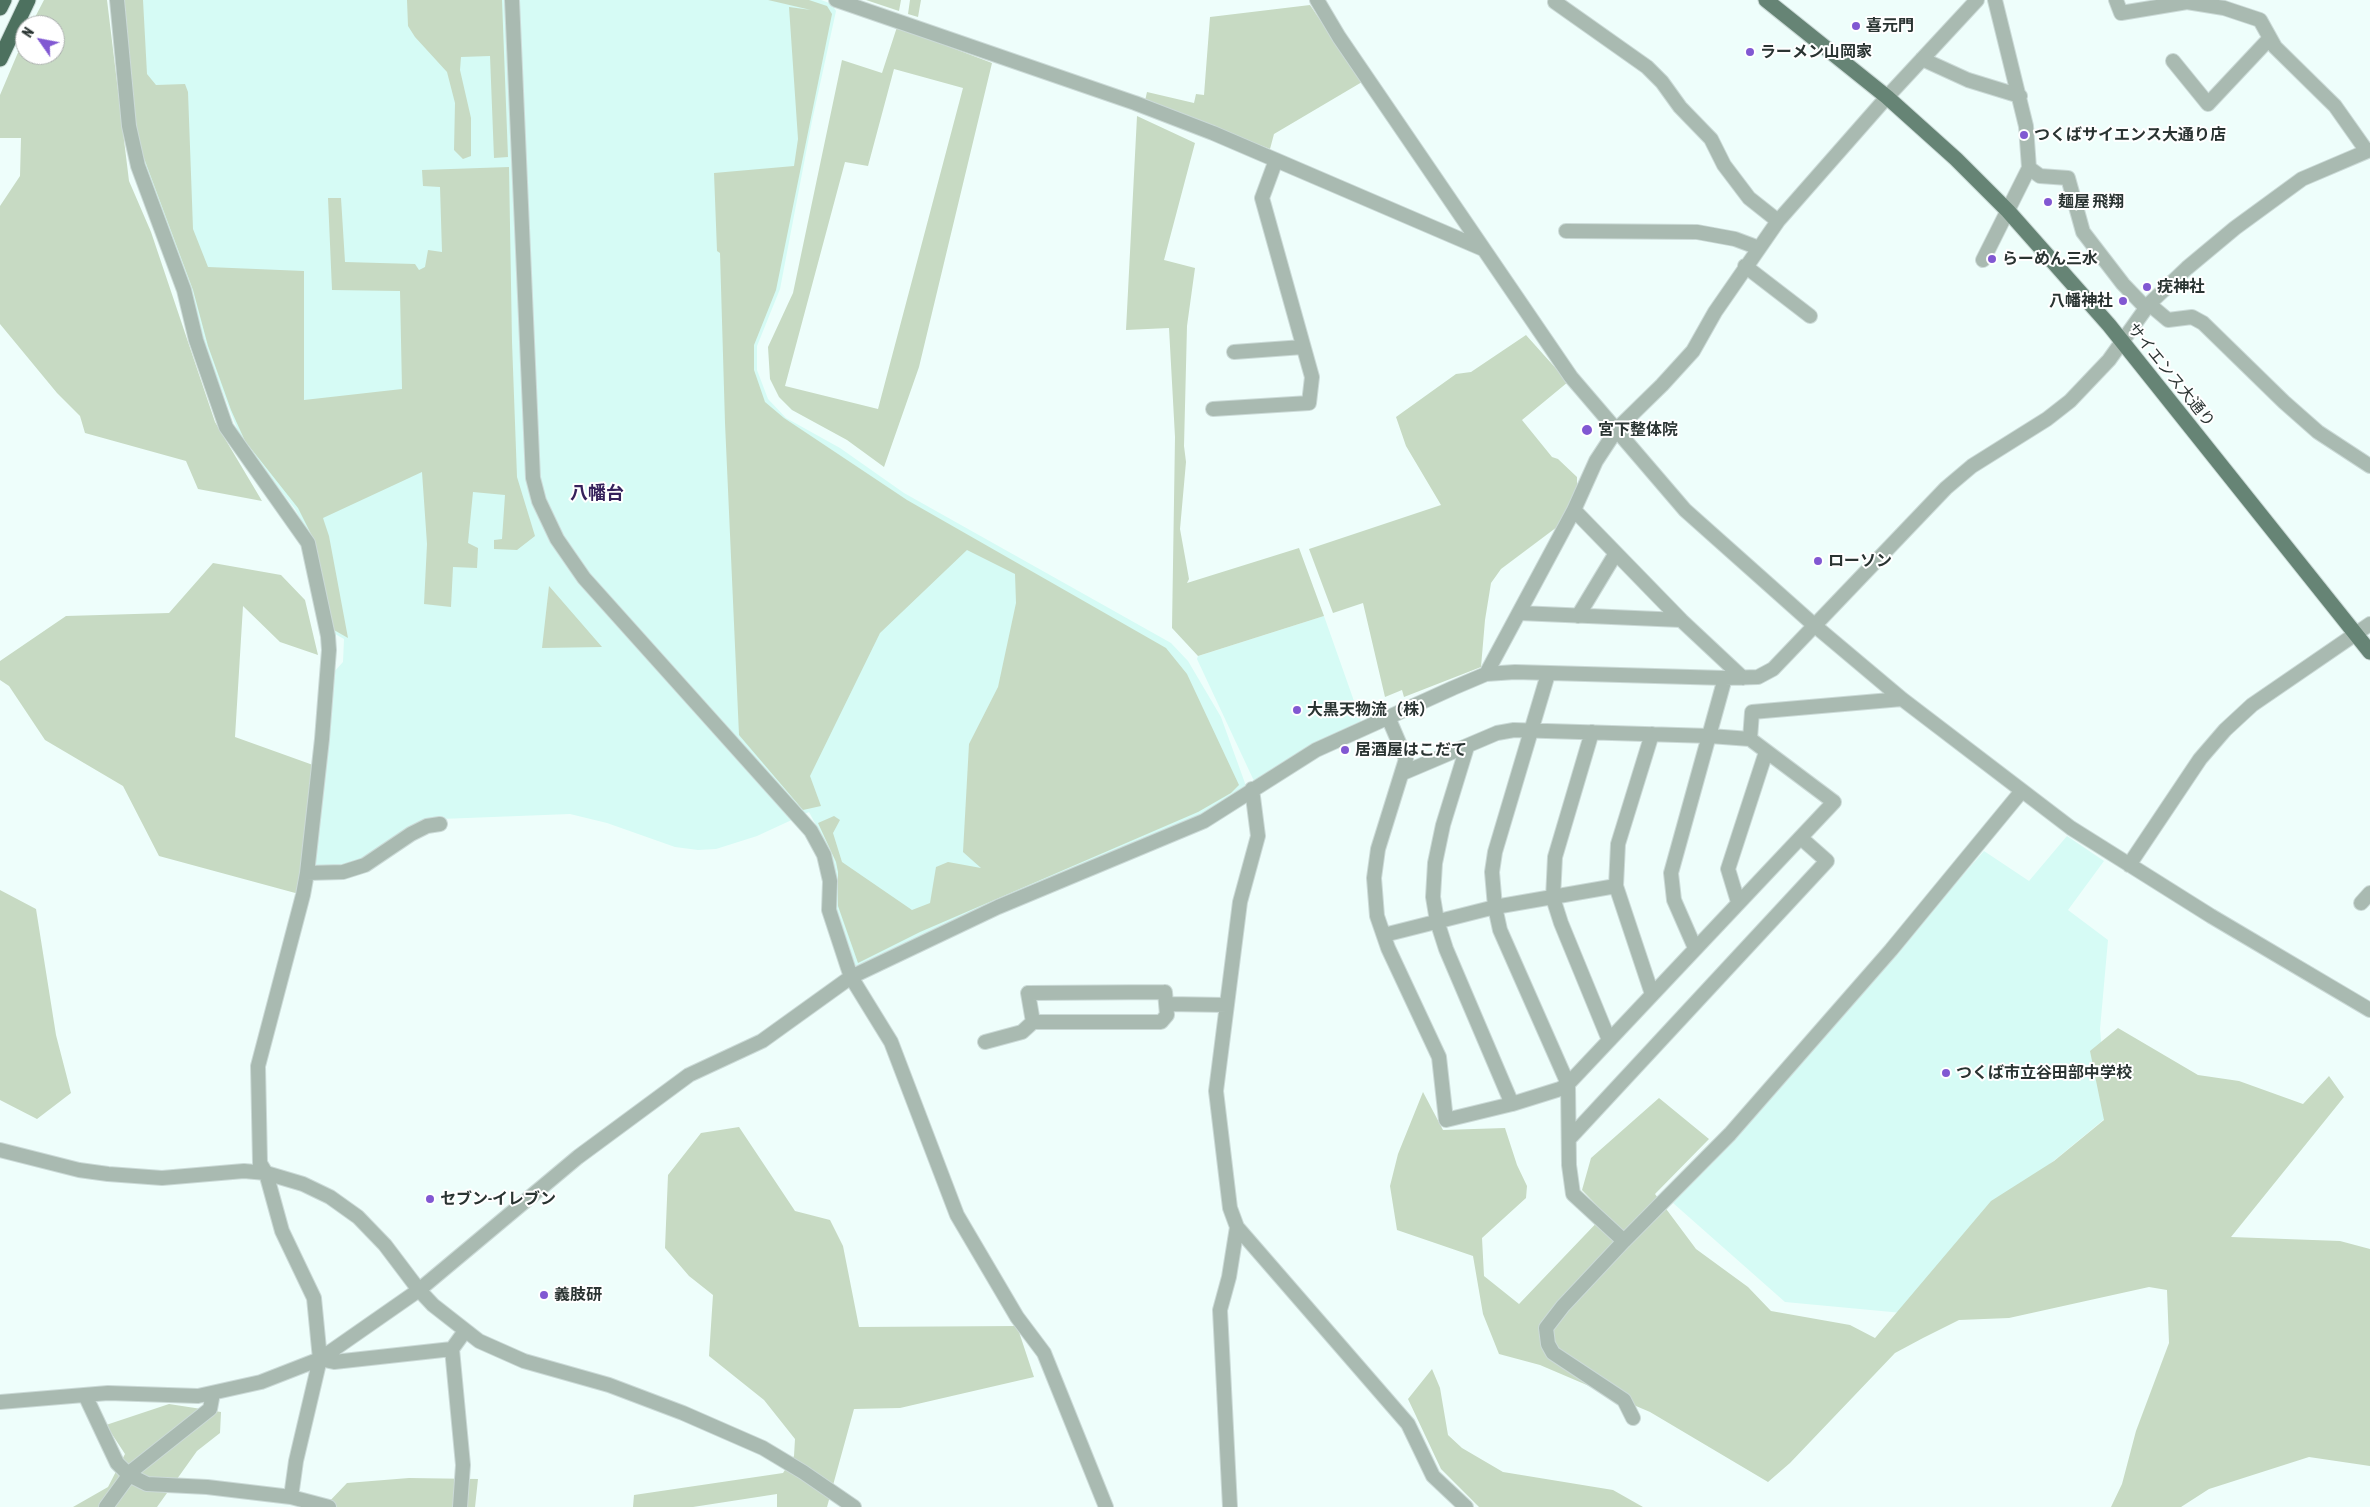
<!DOCTYPE html>
<meta charset="utf-8">
<style>
body{margin:0}
#map{position:relative;width:2370px;height:1507px;overflow:hidden;background:#eefefb;font-family:"Asap Condensed",sans-serif}
canvas{display:block}
.north{position:absolute;left:15px;top:15px;width:50px;height:50px;box-sizing:border-box;background:#fff;border:1px solid #aaaead;border-radius:50%;rotate:303deg;font-size:14px;font-weight:700;line-height:20px;text-align:center;color:#2a3432}
.north::after{content:'';display:block;margin:auto;width:18px;height:22px;background:#8158d2;clip-path:polygon(50% 0,100% 100%,50% 72%,0 100%)}
</style>
<div id="map">
<canvas width="2370" height="1507"></canvas>
<div class="north">N</div>
</div>
<script>
const context = document.querySelector('canvas').getContext('2d');
context.lineJoin = 'round';
function fillPath(path, color) {
  context.fillStyle = color;
  context.fill(path, 'evenodd');
}
function poly(rows) {
  const path = new Path2D();
  for (const r of rows) {
    path.moveTo(r[0], r[1]);
    for (let i = 2; i < r.length; i += 2) path.lineTo(r[i], r[i + 1]);
  }
  return path;
}
function stroke(path, color, width, dash) {
  context.strokeStyle = color;
  context.lineWidth = width;
  context.lineCap = dash ? 'butt' : 'round';
  context.setLineDash(dash || []);
  context.stroke(path);
}
function write(font, color, halo, rows, align = 'center') {
  context.font = font + ' "Asap Condensed","Noto Sans JP",sans-serif';
  context.lineWidth = 4;
  context.setLineDash([]);
  context.textBaseline = 'middle';
  context.strokeStyle = halo;
  context.fillStyle = color;
  for (const [text, x, y, turn = 0] of rows) {
    context.save();
    context.translate(x, y);
    context.rotate((+turn || 0) * Math.PI / 180);
    context.textAlign = isNaN(turn) ? turn : align;
    if (halo) context.strokeText(text, 0, 0);
    context.fillText(text, 0, 0);
    context.restore();
  }
}
fillPath(poly([
 [123,0,821,0,832,4,836,11,812,121,780,289,757,346,757,370,768,399,786,418,840,448,904,493,1171,643,1188,661,1221,717,1246,786,1244,789,1198,819,1170,832,1061,872,890,950,859,967,853,964,835,908,836,876,826,844,809,812,757,836,716,849,698,850,675,847,607,823,570,814,441,819,395,838,362,859,346,866,312,866,333,673,343,662,344,639,330,631,310,538,295,509,242,441,204,345,136,143],
 [1324,616,1361,721,1300,752,1254,781,1197,659,1198,656],
 [2067,836,2104,861,2068,910,2108,940,2100,1029,2108,1116,2033,1178,1924,1315,1785,1302,1673,1203,1984,851,2029,881]
]), '#d6fbf5');
fillPath(poly([
 [44,0,107,0,129,181,151,232,215,422,262,501,198,489,186,461,85,433,80,416,57,393,0,324,0,206,20,176,21,138,0,138,0,95,25,36,25,55,55,55,55,25,31,25],
 [124,0,143,0,147,74,156,85,185,84,188,92,193,229,208,267,304,271,304,400,402,389,400,291,332,290,328,198,341,198,345,262,415,264,419,270,425,267,428,250,442,252,440,187,423,186,422,170,509,167,512,342,517,477,535,536,517,550,494,549,494,540,502,539,505,495,473,492,468,543,478,548,477,568,453,567,451,607,424,604,427,544,422,472,323,518,329,536,348,638,334,630,314,540,298,508,245,441,231,410,208,346,193,290,138,142],
 [407,0,502,0,508,157,494,158,490,56,461,57,460,70,471,118,471,156,463,159,454,150,455,103,447,72,415,37,408,26],
 [768,0,809,0,827,6,832,14,776,290,754,345,754,370,765,402,784,418,907,500,1166,648,1187,674,1239,785,1231,793,1198,812,920,932,858,963,838,906,838,872,836,862,818,823,834,816,840,820,833,833,842,862,912,910,930,903,936,867,948,862,981,868,963,852,969,744,998,687,1016,603,1015,574,967,550,880,633,810,776,821,806,803,810,739,735,725,423,720,253,717,251,714,173,794,166,798,139,789,7,811,10],
 [866,0,901,0,899,11],
 [910,0,921,0,918,17,908,14],
 [1310,5,1362,82,1274,134,1270,149,1145,101,1147,92,1194,103,1196,94,1204,95,1210,17],
 [897,27,992,63,919,367,884,467,847,440,792,410,779,397,770,379,768,347,793,293,842,60,882,73],
 [894,69,963,88,878,409,785,386,845,162,868,166],
 [1137,116,1195,143,1164,260,1195,268,1187,326,1184,446,1186,462,1180,529,1189,579,1187,583,1299,548,1324,616,1198,656,1172,628,1175,437,1169,328,1126,330],
 [1526,335,1568,382,1522,420,1552,457,1558,459,1577,477,1577,489,1557,527,1501,569,1491,583,1485,620,1481,667,1404,697,1402,690,1385,697,1363,603,1333,613,1309,549,1441,505,1406,446,1396,417,1456,374,1471,372],
 [213,563,281,575,305,600,318,655,280,642,243,606,235,737,313,765,299,894,159,856,123,786,45,740,9,686,0,680,0,661,66,616,169,613],
 [549,586,602,647,542,648],
 [0,890,36,909,56,1035,71,1093,37,1119,0,1100],
 [2118,1028,2198,1075,2239,1081,2303,1104,2329,1076,2344,1097,2231,1237,2340,1241,2370,1249,2370,1466,2309,1457,2209,1489,2181,1507,2111,1507,2122,1484,2136,1431,2169,1343,2167,1290,2149,1287,2009,1318,1959,1320,1923,1338,1895,1353,1790,1463,1768,1482,1650,1412,1540,1365,1499,1354,1483,1314,1473,1256,1397,1230,1390,1186,1398,1154,1423,1092,1443,1130,1505,1128,1517,1165,1527,1186,1526,1198,1482,1238,1484,1276,1519,1304,1605,1214,1582,1190,1591,1158,1659,1098,1709,1139,1655,1194,1696,1249,1748,1287,1771,1311,1850,1325,1875,1338,1991,1201,2054,1161,2104,1120,2090,1051],
 [739,1127,795,1211,830,1220,843,1246,859,1327,1017,1326,1034,1377,900,1408,854,1409,827,1507,777,1507,777,1494,693,1507,633,1507,634,1495,783,1473,794,1456,795,1439,764,1400,709,1356,713,1295,689,1276,665,1248,668,1175,701,1133],
 [1432,1369,1440,1388,1448,1435,1462,1448,1503,1472,1613,1490,1643,1507,1479,1507,1441,1469,1408,1399],
 [169,1404,221,1412,220,1433,197,1451,157,1507,73,1507,108,1487,125,1454,106,1425],
 [409,1478,478,1479,475,1507,324,1507,347,1483]
]), '#c7dac3');
const minor = poly([
 [117,0,129,126,138,166,184,290,196,340,226,427,308,543,328,636,329,650,322,739,307,873,303,895,258,1066,260,1163,266,1173,282,1231,314,1298,320,1359,296,1461,291,1497],
 [512,0,533,478,539,501,557,539,584,578,811,831,824,855,830,881,829,910,851,977,891,1042,957,1215,1017,1317,1044,1353,1106,1507],
 [836,0,1135,103,1213,133,1483,249],
 [1317,0,1339,37,1571,377,1685,510,1814,625,1902,699,2071,828,2211,916,2370,1010],
 [1556,0,1555,2,1647,67,1662,82,1680,107,1711,139,1724,165,1749,198,1778,221],
 [1995,0,2026,126,2029,168,2040,176,2068,178,2083,232,2123,284,2146,308],
 [2116,0,2121,13,2187,2,2224,8,2260,20,2275,47,2335,106,2366,150],
 [1922,59,1968,80,2020,96],
 [2173,61,2208,104,2270,38],
 [1566,231,1697,232,1735,239,1759,248],
 [1983,260,2029,168],
 [1745,266,1810,316],
 [2149,304,2168,320,2192,317,2203,323,2284,402,2318,432,2370,466],
 [1234,352,1303,347],
 [1213,409,1309,403,1312,377,1262,198,1276,160],
 [1574,510,1681,620,1743,678],
 [1519,613,1681,620],
 [1578,616,1616,553],
 [1486,674,1574,510,1596,461,1617,429,1662,385,1693,351,1715,312,1778,221,1887,97,1977,0],
 [1548,674,1495,852,1492,872,1495,907,1500,930,1568,1084,1569,1165,1573,1194,1624,1241],
 [1388,717,1406,759,1378,849,1374,878,1377,916,1388,948,1439,1057,1446,1120,1512,1104,1560,1089,1568,1084,1834,802,1750,739,1710,736,1514,730,1497,733,1403,773],
 [1592,732,1555,857,1553,898,1561,923,1609,1040],
 [1750,739,1752,712,1902,699],
 [1467,747,1443,825,1435,863,1433,897,1437,921,1446,949,1512,1104],
 [2129,865,2200,759,2225,730,2252,705,2370,624],
 [307,873,343,872,365,865,411,834,427,826,440,824],
 [1738,902,1728,869,1766,752],
 [2361,903,2370,893],
 [1384,935,1495,907,1616,886],
 [1695,948,1674,900,1671,873,1725,678],
 [1165,992,1167,1015,1161,1022,1033,1022,1028,993,1165,992],
 [1652,994,1616,886,1618,844,1652,734],
 [1167,1004,1227,1005],
 [985,1042,1022,1032,1033,1022],
 [1569,1139,1827,861,1801,838],
 [0,1150,79,1170,108,1174,162,1178,244,1171,266,1173,303,1184,330,1197,358,1217,385,1245,419,1290,433,1305,479,1341,524,1361,609,1385,683,1413,763,1448,803,1472,854,1507],
 [1237,1227,1408,1424,1433,1476,1466,1507],
 [320,1359,334,1362,452,1349],
 [85,1395,117,1463,129,1475,147,1484,207,1487,291,1497,329,1507],
 [0,1402,108,1393,198,1396,261,1382,320,1359,419,1290,578,1157,689,1075,762,1041,851,977,998,907,1204,821,1316,750,1453,688,1486,674,1515,672,1725,678,1758,677,1773,669,1946,488,1972,466,2047,419,2070,401,2109,360,2149,304,2187,268,2235,228,2302,179,2370,150],
 [1633,1418,1624,1400,1553,1353,1548,1344,1546,1328,1563,1306,1624,1241,1730,1134,1891,950,2021,792],
 [106,1507,133,1470,210,1409,213,1393],
 [460,1507,463,1465,452,1349,465,1331],
 [1230,1507,1220,1310,1229,1277,1237,1227,1230,1208,1216,1091,1240,902,1258,836,1252,789]
]);
const major = poly([
 [1766,0,1887,97,1956,159,2008,211,2109,325,2370,652]
]);
const highway = poly([
 [0,8,4,0],
 [0,59,28,0]
]);
stroke(minor, '#cbdad7', 16);
stroke(major, '#cbdad7', 17);
stroke(highway, '#cbdad7', 17);
stroke(minor, '#a9bab1', 14);
stroke(major, '#668475', 15);
stroke(highway, '#4d715f', 15);
for (const [x, y, r, color] of [
 [1856,26,5,"#8158d2"],
 [1750,52,5,"#8158d2"],
 [2024,135,5,"#8158d2"],
 [2048,202,5,"#8158d2"],
 [1992,259,5,"#8158d2"],
 [2147,287,5,"#8158d2"],
 [2123,301,5,"#8158d2"],
 [1587,430,6,"#8158d2"],
 [1818,561,5,"#8158d2"],
 [1297,710,5,"#8158d2"],
 [1345,750,5,"#8158d2"],
 [1946,1073,5,"#8158d2"],
 [430,1199,5,"#8158d2"],
 [544,1295,5,"#8158d2"]
]) {
  const dot = new Path2D();
  dot.arc(x, y, r, 0, 2 * Math.PI);
  context.fillStyle = color;
  context.fill(dot);
  stroke(dot, '#fff', 2);
}
write('bold 16px', '#2a3432', '#fff', [
 ["喜元門",1866,26],
 ["ラーメン山岡家",1760,52],
 ["つくばサイエンス大通り店",2034,135],
 ["麺屋 飛翔",2058,202],
 ["らーめん三水",2002,259],
 ["疣神社",2157,287],
 ["八幡神社",2113,301,"right"],
 ["宮下整体院",1598,430],
 ["ローソン",1828,561],
 ["大黒天物流（株）",1307,710],
 ["居酒屋はこだて",1355,750],
 ["つくば市立谷田部中学校",1956,1073],
 ["セブン-イレブン",440,1199],
 ["義肢研",554,1295]
], 'left');
write('16px', '#2a3432', '#fff', [
 ["サイエンス大通り",2171,375,51]
]);
write('bold 18px', '#35215b', '#fff', [
 ["八幡台",597,493]
]);
</script>
